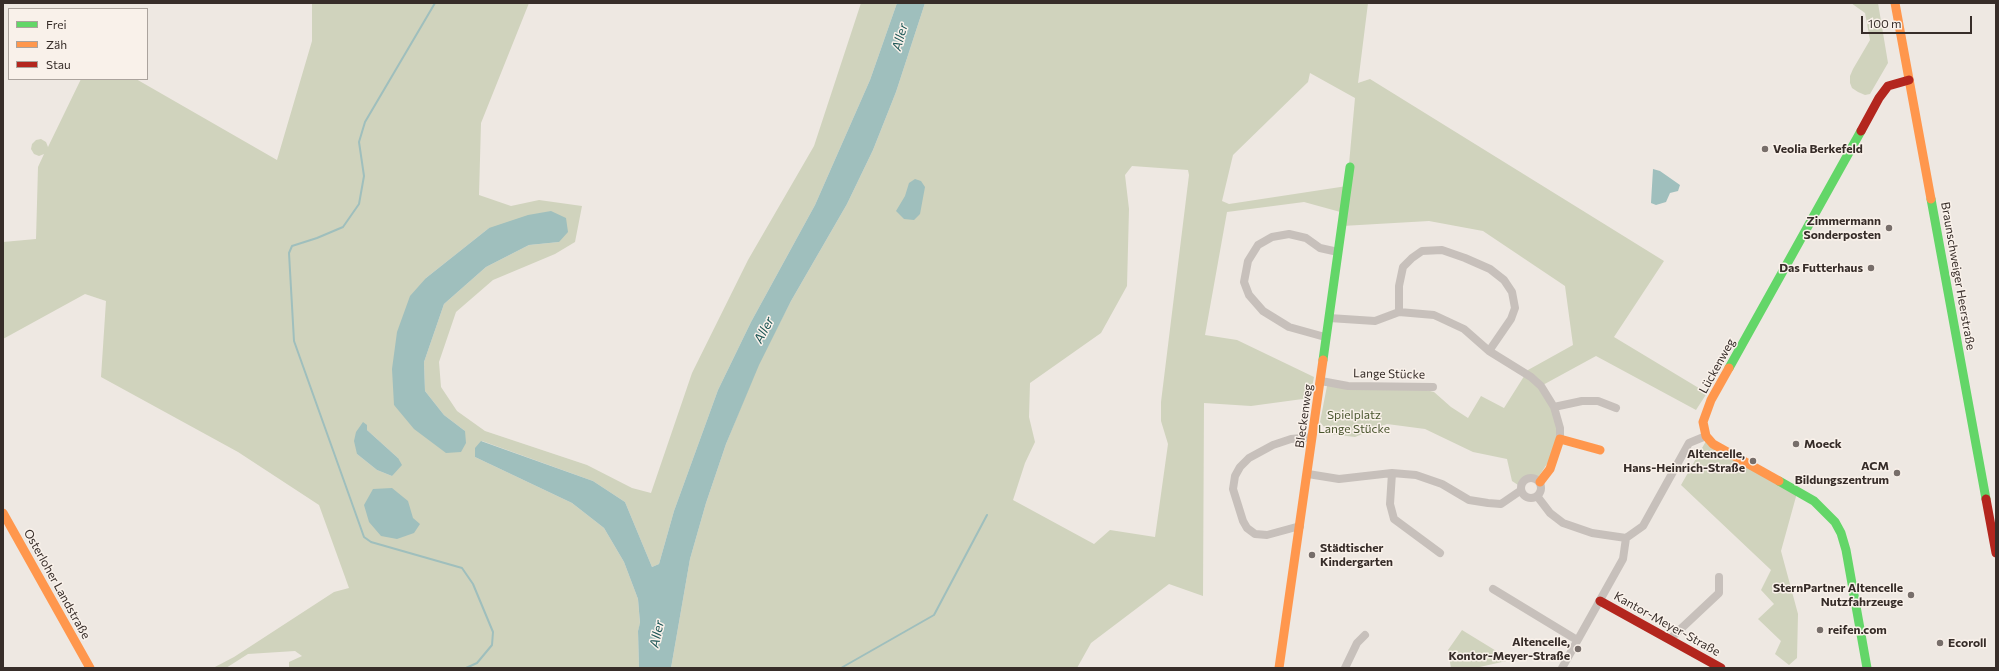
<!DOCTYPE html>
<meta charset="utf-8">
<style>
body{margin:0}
#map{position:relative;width:1999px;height:671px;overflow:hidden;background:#eee8e2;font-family:Commissioner,sans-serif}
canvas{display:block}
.frame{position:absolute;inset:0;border:4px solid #372d29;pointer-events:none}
.legend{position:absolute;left:8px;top:8px;width:140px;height:72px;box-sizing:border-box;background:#f9f1ea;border:1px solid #aba39d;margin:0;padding:5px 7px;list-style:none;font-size:12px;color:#372d29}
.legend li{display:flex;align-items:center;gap:8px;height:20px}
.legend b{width:20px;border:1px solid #aba39d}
.scale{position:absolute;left:1861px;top:16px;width:111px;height:18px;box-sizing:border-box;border:2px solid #372d29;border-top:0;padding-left:5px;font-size:12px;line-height:14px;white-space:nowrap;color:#372d29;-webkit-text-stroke:3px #f9f1ea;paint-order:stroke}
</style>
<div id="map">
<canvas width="1999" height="671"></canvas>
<div class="frame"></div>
<ul class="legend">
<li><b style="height:5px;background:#63d668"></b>Frei</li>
<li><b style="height:5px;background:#ff974d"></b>Zäh</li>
<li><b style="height:5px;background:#b3261e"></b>Stau</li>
</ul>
<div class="scale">100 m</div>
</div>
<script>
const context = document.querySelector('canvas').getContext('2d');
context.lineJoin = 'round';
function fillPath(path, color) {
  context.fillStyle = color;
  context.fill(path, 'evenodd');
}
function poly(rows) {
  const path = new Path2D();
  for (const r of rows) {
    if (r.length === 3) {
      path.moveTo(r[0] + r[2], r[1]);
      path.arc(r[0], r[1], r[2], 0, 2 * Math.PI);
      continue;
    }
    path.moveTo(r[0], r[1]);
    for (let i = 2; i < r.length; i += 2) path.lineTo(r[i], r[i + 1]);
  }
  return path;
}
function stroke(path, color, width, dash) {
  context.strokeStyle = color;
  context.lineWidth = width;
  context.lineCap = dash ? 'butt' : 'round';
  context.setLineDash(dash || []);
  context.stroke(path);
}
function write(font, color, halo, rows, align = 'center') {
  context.font = font + ' Commissioner,sans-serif';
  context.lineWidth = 3;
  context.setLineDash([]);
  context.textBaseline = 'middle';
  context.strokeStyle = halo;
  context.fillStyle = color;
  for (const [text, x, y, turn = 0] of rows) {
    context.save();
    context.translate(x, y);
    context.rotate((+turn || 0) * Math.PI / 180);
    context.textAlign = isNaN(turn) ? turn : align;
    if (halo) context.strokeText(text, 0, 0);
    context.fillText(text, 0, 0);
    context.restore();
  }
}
fillPath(poly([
 [312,3,529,3,481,123,479,195,511,206,539,200,582,206,575,242,555,254,493,280,456,312,439,362,441,387,457,411,485,431,587,465,632,488,651,493,692,373,748,260,814,146,861,3,897,3,870,80,815,205,751,322,718,390,674,511,659,564,652,567,625,502,593,481,482,441,475,457,572,503,604,528,624,562,638,599,640,624,638,631,639,668,289,668,289,662,302,656,295,651,248,654,226,668,213,668,234,657,334,592,349,588,319,505,238,452,101,377,106,301,85,294,3,339,3,242,36,239,38,167,44,154,39,156,34,154,31,149,32,144,36,140,41,139,46,142,48,147,81,79,136,79,277,160,312,41],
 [489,228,559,242,529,245,486,267,444,304,424,362,425,391,444,415,465,431,394,405,426,278],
 [367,430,398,458,392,476,377,470,357,454,357,450],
 [925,3,1368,3,1358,83,1370,79,1664,261,1614,337,1707,393,1696,410,1596,356,1541,386,1560,428,1557,449,1539,476,1526,476,1521,479,1518,485,1512,481,1507,459,1473,452,1425,429,1387,424,1355,437,1330,434,1320,422,1327,386,1410,386,1434,392,1451,407,1468,418,1481,396,1504,408,1528,370,1573,345,1565,286,1483,231,1429,221,1342,226,1344,213,1304,202,1227,212,1205,335,1237,340,1314,377,1310,398,1251,406,1204,403,1203,596,1169,584,1091,643,1077,668,671,668,690,559,706,503,726,444,758,365,791,301,847,204,873,150,896,92],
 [1310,73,1355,98,1347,186,1229,204,1222,201,1233,155,1308,82],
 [1132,166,1188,170,1189,175,1161,402,1161,421,1168,444,1155,537,1110,530,1094,544,1013,500,1025,463,1035,442,1029,417,1030,383,1101,333,1127,286,1129,209,1125,175],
 [1851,3,1878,3,1888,63,1870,94,1865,95,1858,92,1852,88,1850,83,1850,76,1853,69,1870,40,1865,13],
 [1706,441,1797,493,1781,551,1798,614,1797,658,1789,665,1775,654,1781,641,1758,619,1774,604,1761,590,1771,570,1681,485],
 [1462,630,1511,660,1475,668,1451,668,1448,650]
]), '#d0d3bd');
fillPath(poly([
 [897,3,925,3,896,92,873,150,847,204,791,301,759,365,726,444,706,503,690,559,671,668,639,668,638,631,640,623,638,599,624,562,604,528,572,503,475,457,475,448,481,441,593,481,625,502,652,567,659,564,674,511,718,390,751,322,815,205,870,80],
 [1653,169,1660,171,1680,185,1678,191,1670,193,1666,202,1656,205,1651,203],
 [915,179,921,181,925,187,920,214,914,220,904,219,896,211,905,196,909,183],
 [551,211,566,218,568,232,559,242,529,245,486,267,444,304,424,362,425,391,444,415,465,431,466,443,461,452,446,453,414,429,394,405,392,369,397,332,410,296,426,278,489,228,528,215],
 [363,422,367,425,367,430,398,458,402,465,392,476,377,470,357,454,354,441,356,432],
 [392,488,408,501,413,518,420,524,414,533,397,539,381,536,369,522,364,505,373,489]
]), '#9fbfbd');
stroke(poly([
 [435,3,365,122,359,142,364,176,359,204,343,227,317,238,292,246,289,253,294,341,364,537,371,542,462,568,473,584,493,632,492,645,477,663,466,668],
 [841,668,934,615,987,515]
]), '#9fbfbd', 2);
stroke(poly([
 [1399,312,1399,286,1403,267,1412,258,1422,251,1442,250,1465,258,1490,269,1504,280,1512,292,1515,308,1511,319,1489,351],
 [1329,318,1375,321,1399,312,1434,315,1464,329,1489,351,1531,377,1541,386,1554,407,1582,401,1598,401,1616,408],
 [1325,337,1289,327,1263,311,1249,295,1244,282,1248,261,1258,245,1272,237,1289,234,1306,238,1320,248,1338,252],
 [1321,381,1348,386,1433,387],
 [1554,407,1560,428,1560,439],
 [1392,473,1390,504,1394,519,1440,553],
 [1308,474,1339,479,1392,473,1416,475,1442,484,1469,500,1488,503,1501,504,1520,491],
 [1531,488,10],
 [1537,496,1550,513,1563,523,1592,533,1626,538],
 [1300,526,1267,535,1255,534,1247,528,1243,521,1233,489,1235,476,1240,467,1249,458,1273,445,1291,439,1312,437],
 [1493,589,1577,640],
 [1670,639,1719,593,1719,577],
 [1345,668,1357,643,1365,635],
 [1562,668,1623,559,1626,538,1643,526,1689,443,1706,436]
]), '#c7c0bb', 8);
stroke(poly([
 [1931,199,1986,499],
 [1323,360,1350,167],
 [1729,368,1861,131],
 [1779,481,1814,501,1835,522,1841,533,1846,550,1867,668]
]), '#63d668', 9);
stroke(poly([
 [1895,3,1931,199],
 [1729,368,1711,400,1703,422,1706,436,1713,444,1779,481],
 [1540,482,1550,469,1560,439,1600,450],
 [3,513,90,668],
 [1279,668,1323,360]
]), '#ff974d', 9);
stroke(poly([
 [1861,131,1879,98,1888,86,1909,80],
 [1986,499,1996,553],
 [1600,601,1721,668]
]), '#b3261e', 9);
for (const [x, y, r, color] of [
 [1765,149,4,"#776e6a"],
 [1889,228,4,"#776e6a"],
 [1871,268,4,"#776e6a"],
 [1796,444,4,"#776e6a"],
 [1753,461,4,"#776e6a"],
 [1897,473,4,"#776e6a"],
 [1312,555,4,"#776e6a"],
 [1911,595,4,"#776e6a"],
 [1820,630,4,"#776e6a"],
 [1940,643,4,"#776e6a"],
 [1578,649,4,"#776e6a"]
]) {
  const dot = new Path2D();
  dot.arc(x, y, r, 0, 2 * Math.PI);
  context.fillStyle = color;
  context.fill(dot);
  stroke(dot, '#f9f1ea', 1.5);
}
write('bold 12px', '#372d29', '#f9f1ea', [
 ["Veolia Berkefeld",1773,149,"left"],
 ["Zimmermann",1881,221],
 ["Sonderposten",1881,235],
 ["Das Futterhaus",1863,268],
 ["Moeck",1804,444,"left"],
 ["Altencelle,",1745,454],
 ["Hans-Heinrich-Straße",1745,468],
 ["ACM",1889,466],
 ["Bildungszentrum",1889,480],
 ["Städtischer",1320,548,"left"],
 ["Kindergarten",1320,562,"left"],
 ["SternPartner Altencelle",1903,588],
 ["Nutzfahrzeuge",1903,602],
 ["reifen.com",1828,630,"left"],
 ["Altencelle,",1570,642],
 ["Kontor-Meyer-Straße",1570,656],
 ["Ecoroll",1948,643,"left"]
], 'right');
write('12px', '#372d29', '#f9f1ea', [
 ["Braunschweiger Heerstraße",1958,276,80],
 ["Lückenweg",1717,366,-61],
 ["Lange Stücke",1389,374,1],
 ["Bleckenweg",1304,416,-82],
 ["Osterloher Landstraße",57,584,61],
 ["Kantor-Meyer-Straße",1667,624,29]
]);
write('12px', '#49552e', '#f9f1ea', [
 ["Spielplatz",1354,415],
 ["Lange Stücke",1354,429]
]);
write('italic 13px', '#205858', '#f9f1ea', [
 ["Aller",900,37,-75],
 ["Aller",764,330,-62],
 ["Aller",657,634,-78]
]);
</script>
